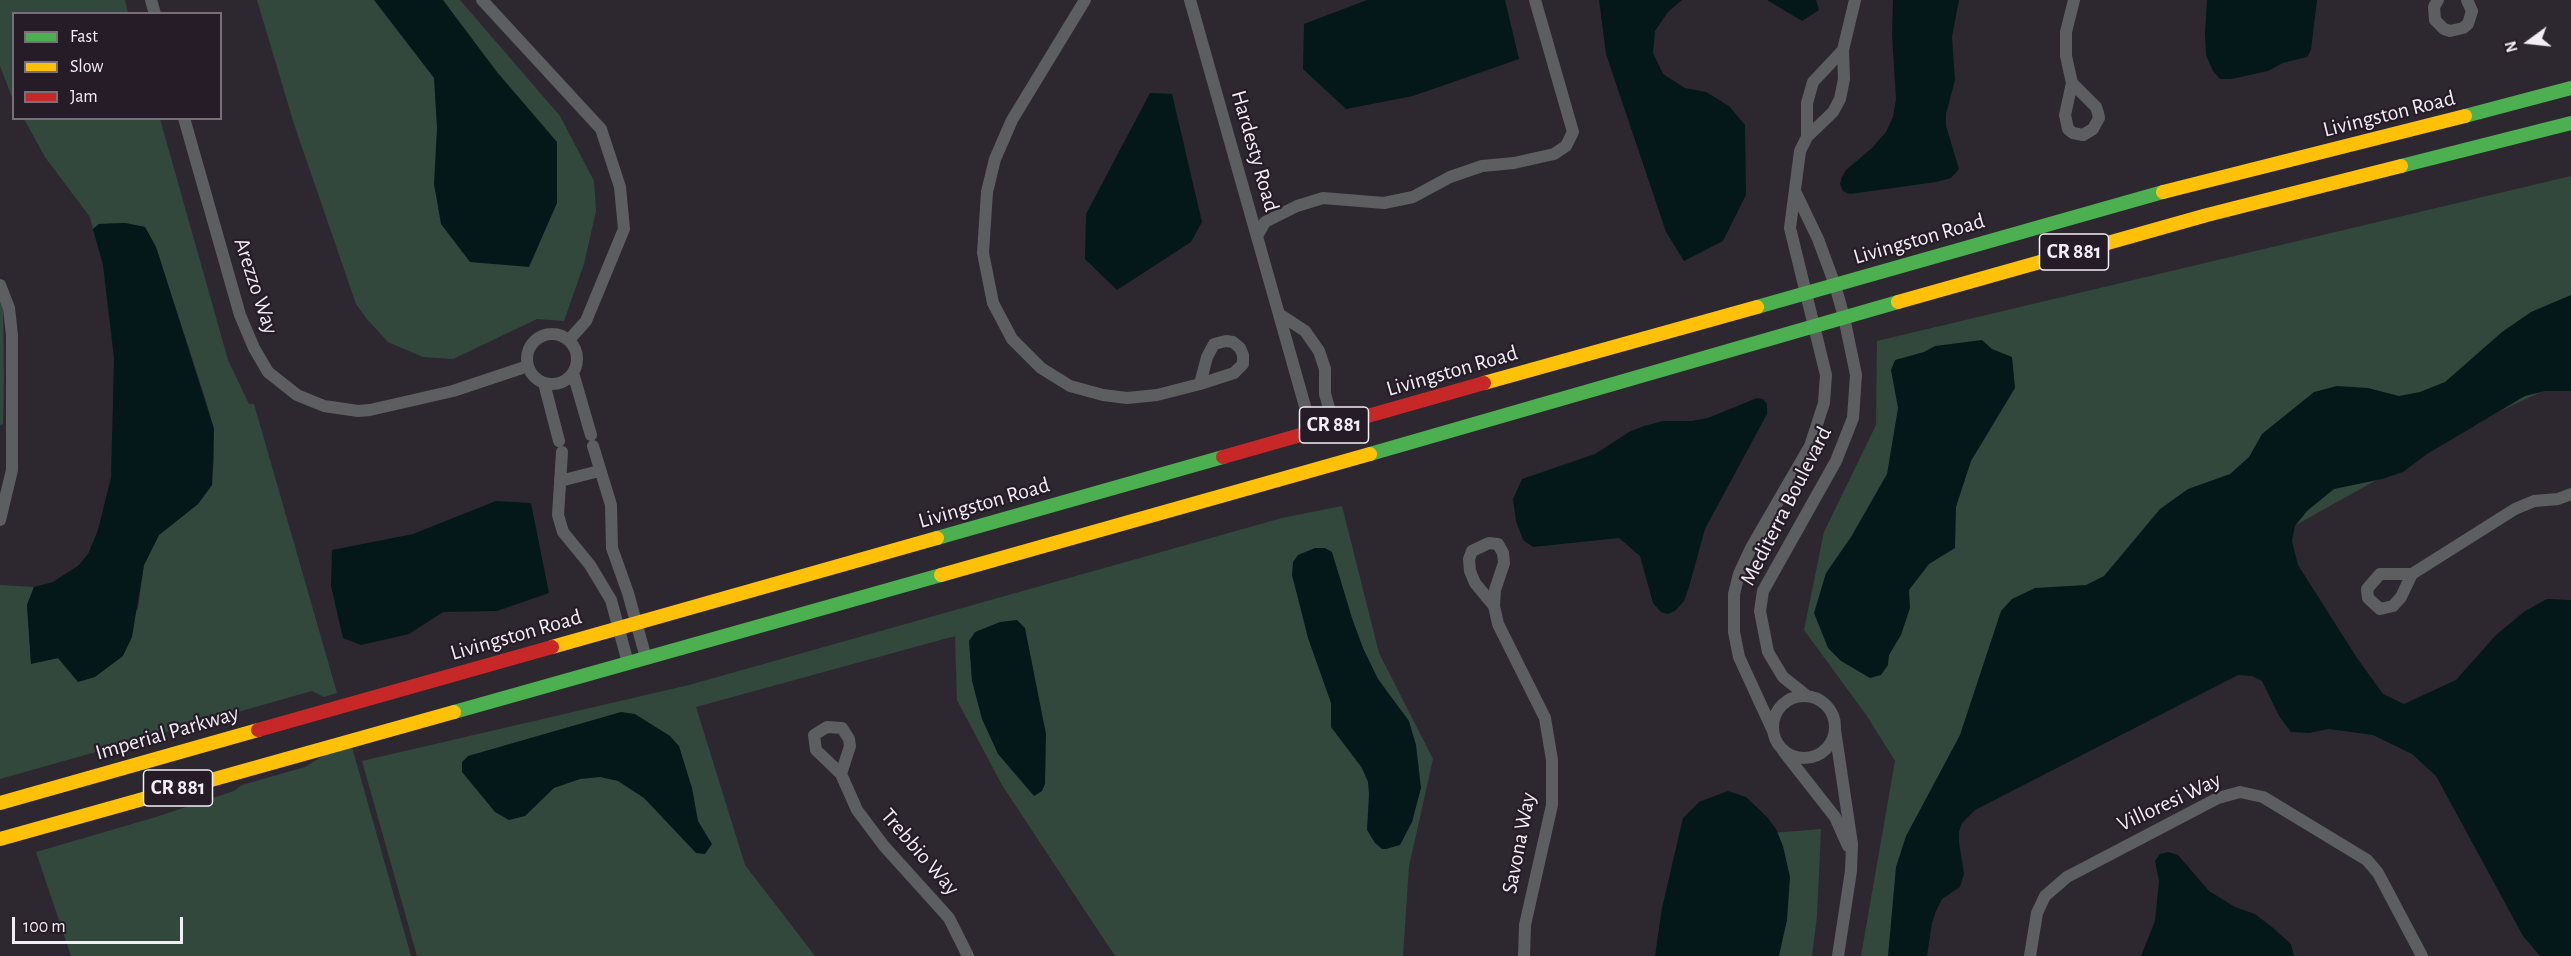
<!DOCTYPE html>
<style>
body{margin:0}
#map{position:relative;width:2571px;height:956px;overflow:hidden;background:#2d282f;font-family:"Alegreya Sans",sans-serif}
canvas{display:block}
.legend{position:absolute;left:12px;top:12px;width:210px;height:108px;box-sizing:border-box;background:#251c28;border:2px solid #77707a;margin:0;padding:8px 10px;list-style:none;font-size:18px;color:#f3edf5}
.legend li{display:flex;align-items:center;gap:12px;height:30px}
.legend b{width:30px;border:2px solid #77707a}
.north{position:absolute;left:2499px;top:12px;width:60px;height:60px;-webkit-text-stroke:4px #251c28;paint-order:stroke;rotate:255deg;font-size:16px;font-weight:700;line-height:24px;text-align:center;color:#f3edf5}
.north::after{content:'';display:block;margin:auto;width:21px;height:27px;background:#f3edf5;clip-path:polygon(50% 0,100% 100%,50% 72%,0 100%)}
.scale{position:absolute;left:12px;top:917px;width:171px;height:27px;box-sizing:border-box;border:3px solid #f3edf5;border-top:0;padding-left:8px;font-size:18px;line-height:21px;white-space:nowrap;color:#f3edf5;-webkit-text-stroke:4px #251c28;paint-order:stroke}
</style>
<div id="map">
<canvas width="2571" height="956"></canvas>
<ul class="legend">
<li><b style="height:8px;background:#4caf50"></b>Fast</li>
<li><b style="height:8px;background:#ffc107"></b>Slow</li>
<li><b style="height:8px;background:#c62828"></b>Jam</li>
</ul>
<div class="north">N</div>
<div class="scale">100 m</div>
</div>
<script>
const context = document.querySelector('canvas').getContext('2d');
context.lineJoin = 'round';
function fillPath(path, color) {
  context.fillStyle = color;
  context.fill(path, 'evenodd');
}
function poly(rows) {
  const path = new Path2D();
  for (const r of rows) {
    if (r.length === 3) {
      path.moveTo(r[0] + r[2], r[1]);
      path.arc(r[0], r[1], r[2], 0, 2 * Math.PI);
      continue;
    }
    path.moveTo(r[0], r[1]);
    for (let i = 2; i < r.length; i += 2) path.lineTo(r[i], r[i + 1]);
  }
  return path;
}
function stroke(path, color, width, dash) {
  context.strokeStyle = color;
  context.lineWidth = width;
  context.lineCap = dash ? 'butt' : 'round';
  context.setLineDash(dash || []);
  context.stroke(path);
}
function write(font, color, halo, rows, align = 'center') {
  context.font = font + ' "Alegreya Sans",sans-serif';
  context.lineWidth = 4.5;
  context.setLineDash([]);
  context.textBaseline = 'middle';
  context.strokeStyle = halo;
  context.fillStyle = color;
  for (const [text, x, y, turn = 0] of rows) {
    context.save();
    context.translate(x, y);
    context.rotate((+turn || 0) * Math.PI / 180);
    context.textAlign = isNaN(turn) ? turn : align;
    if (halo) context.strokeText(text, 0, 0);
    context.fillText(text, 0, 0);
    context.restore();
  }
}
fillPath(poly([
 [0,0,125,0,128,13,131,13,14,14,13,100,0,66],
 [257,0,460,0,560,116,594,181,596,211,584,264,564,321,537,319,453,359,423,357,388,342,366,318,356,304,294,124],
 [24,119,160,119,228,360,249,404,254,404,337,693,324,697,312,691,0,779,0,585,34,587,27,605,31,663,58,658,68,669,138,609,144,565,159,535,198,504,212,485,214,459,214,429,206,401,156,247,145,227,125,223,99,224,93,229,90,217,45,157],
 [2571,176,2571,378,2500,411,2294,526,2044,721,1934,848,1911,956,1861,956,1895,761,1867,716,1804,630,1824,532,1876,425,1877,341],
 [0,297,3,304,4,377,3,424,0,425],
 [1342,506,1379,653,1433,759,1409,866,1403,956,1115,956,1002,785,957,700,955,636,696,707,745,865,815,956,417,956,362,761,689,685,1282,518],
 [352,747,411,956,71,956,36,852,156,817,234,791,242,785,305,767,326,754],
 [1821,829,1817,916,1812,956,1730,956,1748,835]
]), '#33483d');
fillPath(poly([
 [374,0,443,0,497,72,557,142,557,203,529,267,470,262,441,224,434,184,437,128,434,78],
 [1367,0,1505,0,1519,59,1413,96,1346,109,1303,69,1304,24],
 [1599,0,1682,0,1668,12,1655,31,1653,53,1663,74,1685,88,1706,92,1729,106,1745,125,1746,195,1723,241,1684,261,1666,232,1606,54],
 [1767,0,1816,0,1819,10,1802,21],
 [1893,0,1959,0,1952,37,1955,80,1946,114,1946,126,1959,169,1951,178,1936,182,1850,194,1843,191,1840,184,1842,177,1846,170,1872,148,1886,132,1893,117,1896,99,1892,35],
 [2207,0,2317,0,2311,50,2307,57,2283,63,2268,71,2231,79,2220,79,2213,71,2206,55,2205,33],
 [1150,93,1172,94,1202,222,1191,242,1117,290,1085,259,1086,214],
 [125,223,145,227,156,247,214,429,212,485,198,504,159,535,144,565,132,637,123,656,95,677,78,682,58,658,31,664,27,605,34,587,53,582,79,565,88,554,98,530,111,477,114,358,103,265,93,229,99,224],
 [2571,295,2571,391,2545,391,2525,396,2427,454,2403,472,2382,479,2334,489,2307,511,2295,526,2292,541,2298,565,2357,658,2383,694,2404,704,2456,680,2496,635,2525,611,2547,599,2571,600,2571,956,2540,956,2523,936,2436,776,2412,754,2373,735,2329,729,2309,733,2291,732,2279,716,2262,681,2252,676,2238,675,1975,810,1962,823,1959,832,1959,842,1964,874,1960,887,1942,899,1936,911,1932,923,1927,956,1888,956,1896,867,1906,836,1960,735,2001,611,2012,599,2035,588,2086,585,2104,576,2160,509,2188,489,2230,474,2249,457,2262,434,2314,392,2337,386,2368,388,2399,396,2420,392,2445,382,2502,332,2531,312],
 [1982,340,1992,349,2012,357,2015,388,1971,461,1956,507,1955,548,1929,564,1909,590,1910,608,1901,635,1889,655,1888,665,1881,675,1870,678,1841,661,1828,648,1814,613,1826,573,1851,537,1887,474,1898,408,1891,370,1895,360,1924,352,1935,346],
 [1757,398,1763,399,1767,404,1767,414,1705,529,1689,587,1684,601,1675,611,1668,614,1661,612,1653,603,1640,556,1619,538,1533,547,1523,540,1516,521,1513,499,1522,479,1595,454,1629,432,1644,426,1663,421,1692,421,1708,418],
 [496,501,531,503,549,593,497,611,443,612,409,634,361,645,343,638,331,586,332,550,413,534],
 [1315,548,1325,548,1332,552,1352,618,1363,648,1378,679,1409,721,1416,745,1421,788,1412,822,1400,845,1386,849,1382,849,1375,843,1367,830,1369,794,1368,782,1362,768,1331,727,1331,703,1308,638,1292,575,1293,562,1298,555],
 [1017,620,1025,628,1046,734,1045,784,1042,791,1034,796,998,754,982,719,972,681,969,641,975,632,1000,622],
 [621,712,635,714,670,736,679,746,692,788,698,821,712,844,705,854,696,853,644,798,618,781,600,777,580,779,554,788,525,816,509,820,495,812,462,772,462,762,468,756],
 [1728,791,1746,797,1767,817,1776,829,1783,846,1790,877,1787,920,1779,956,1655,956,1662,908,1683,818,1699,802],
 [2168,852,2178,855,2209,891,2235,907,2255,914,2272,927,2291,944,2294,956,2141,956,2155,921,2159,881,2155,861,2160,854]
]), '#041819');
stroke(poly([
 [151,0,155,14],
 [482,0,601,129,620,187,624,229,586,321,569,340],
 [1085,0,1012,120,995,159,987,192,983,253,993,303,1012,339,1041,368,1070,386,1103,395,1127,398,1157,395,1200,384,1234,373,1243,364,1243,355,1240,348,1233,342,1226,341,1214,344,1207,357,1200,384],
 [1190,0,1312,431],
 [2438,0,2434,7,2435,20,2444,29,2450,31,2463,28,2468,24,2472,11,2467,0],
 [2072,83,2096,107,2098,113,2099,118,2093,129,2083,135,2073,133,2068,129,2065,115,2072,83,2066,56,2066,32,2074,0],
 [184,118,240,315,254,348,268,372,297,395,324,406,358,411,370,410,453,391,528,366],
 [1807,137,1807,103,1813,82,1843,50],
 [1795,191,1818,239,1835,285,1844,317,1856,375,1853,418,1836,461,1763,591,1760,611,1768,652,1783,677,1807,696],
 [1257,236,1265,222,1297,206,1323,198,1384,203,1413,197,1450,177,1482,166,1514,163,1554,154,1566,146,1573,132,1535,0],
 [0,285,9,308,12,335,12,470,0,520],
 [1279,314,1305,331,1319,351,1325,369,1325,394,1334,425],
 [552,359,25],
 [573,373,591,435],
 [544,383,559,441],
 [593,446,611,505,612,548,628,593,646,658],
 [562,452,558,515,563,532,590,565,611,600,628,663],
 [560,481,599,471],
 [2412,574,2401,597,2393,606,2380,609,2368,598,2367,589,2380,574,2412,574,2515,509,2534,501,2558,499,2571,494],
 [1494,606,1475,583,1470,571,1469,559,1472,551,1489,543,1498,544,1503,553,1504,563,1495,590,1494,606,1498,624,1545,718,1552,760,1552,805,1525,925,1524,956],
 [1804,727,31],
 [1835,730,1852,844,1851,871,1838,956],
 [1773,731,1739,657,1734,632,1734,594,1739,574,1751,548,1810,446,1824,403,1826,375,1790,228,1800,151,1807,137,1833,112,1840,99,1844,79,1843,50,1855,0],
 [1784,752,1835,817,1848,846],
 [841,774,850,746,849,739,842,728,827,727,814,735,816,750,841,774,857,810,884,846,949,918,968,956],
 [2030,956,2037,913,2045,896,2067,877,2218,798,2240,792,2263,797,2367,860,2378,873,2422,956]
]), '#5d5e5f', 12);
stroke(poly([
 [2465,116,2571,88],
 [2401,166,2571,123],
 [1757,307,2163,192],
 [1370,454,1898,302],
 [937,538,1223,457],
 [454,712,941,575]
]), '#4caf50', 14);
stroke(poly([
 [2163,192,2465,116],
 [1898,302,2207,215,2401,166],
 [1484,383,1757,307],
 [941,575,1370,454],
 [552,647,937,538],
 [0,803,258,730],
 [0,839,454,712]
]), '#ffc107', 14);
stroke(poly([
 [1223,457,1484,383],
 [258,730,552,647]
]), '#c62828', 14);
for (const [x, y, w] of [
 [2074,252,69],
 [1334,425,69],
 [178,788,69]
]) {
  const box = new Path2D();
  box.roundRect(x - w / 2, y - 18, w, 36, 4.5);
  context.fillStyle = '#251c28';
  context.fill(box);
  stroke(box, '#f3edf5', 1.5);
}
write('bold 21px', '#f3edf5', null, [
 ["CR 881",2074,252],
 ["CR 881",1334,425],
 ["CR 881",178,788]
]);
write('22px', '#f3edf5', '#251c28', [
 ["Livingston Road",2389,114,-14],
 ["Hardesty Road",1255,151,74],
 ["Livingston Road",1919,239,-16],
 ["Arezzo Way",256,286,72],
 ["Livingston Road",1452,371,-16],
 ["Livingston Road",984,503,-16],
 ["Mediterra Boulevard",1786,506,-63],
 ["Livingston Road",516,635,-16],
 ["Imperial Parkway",167,733,-16],
 ["Villoresi Way",2169,802,-25],
 ["Savona Way",1519,843,-79],
 ["Trebbio Way",920,852,49]
]);
</script>
